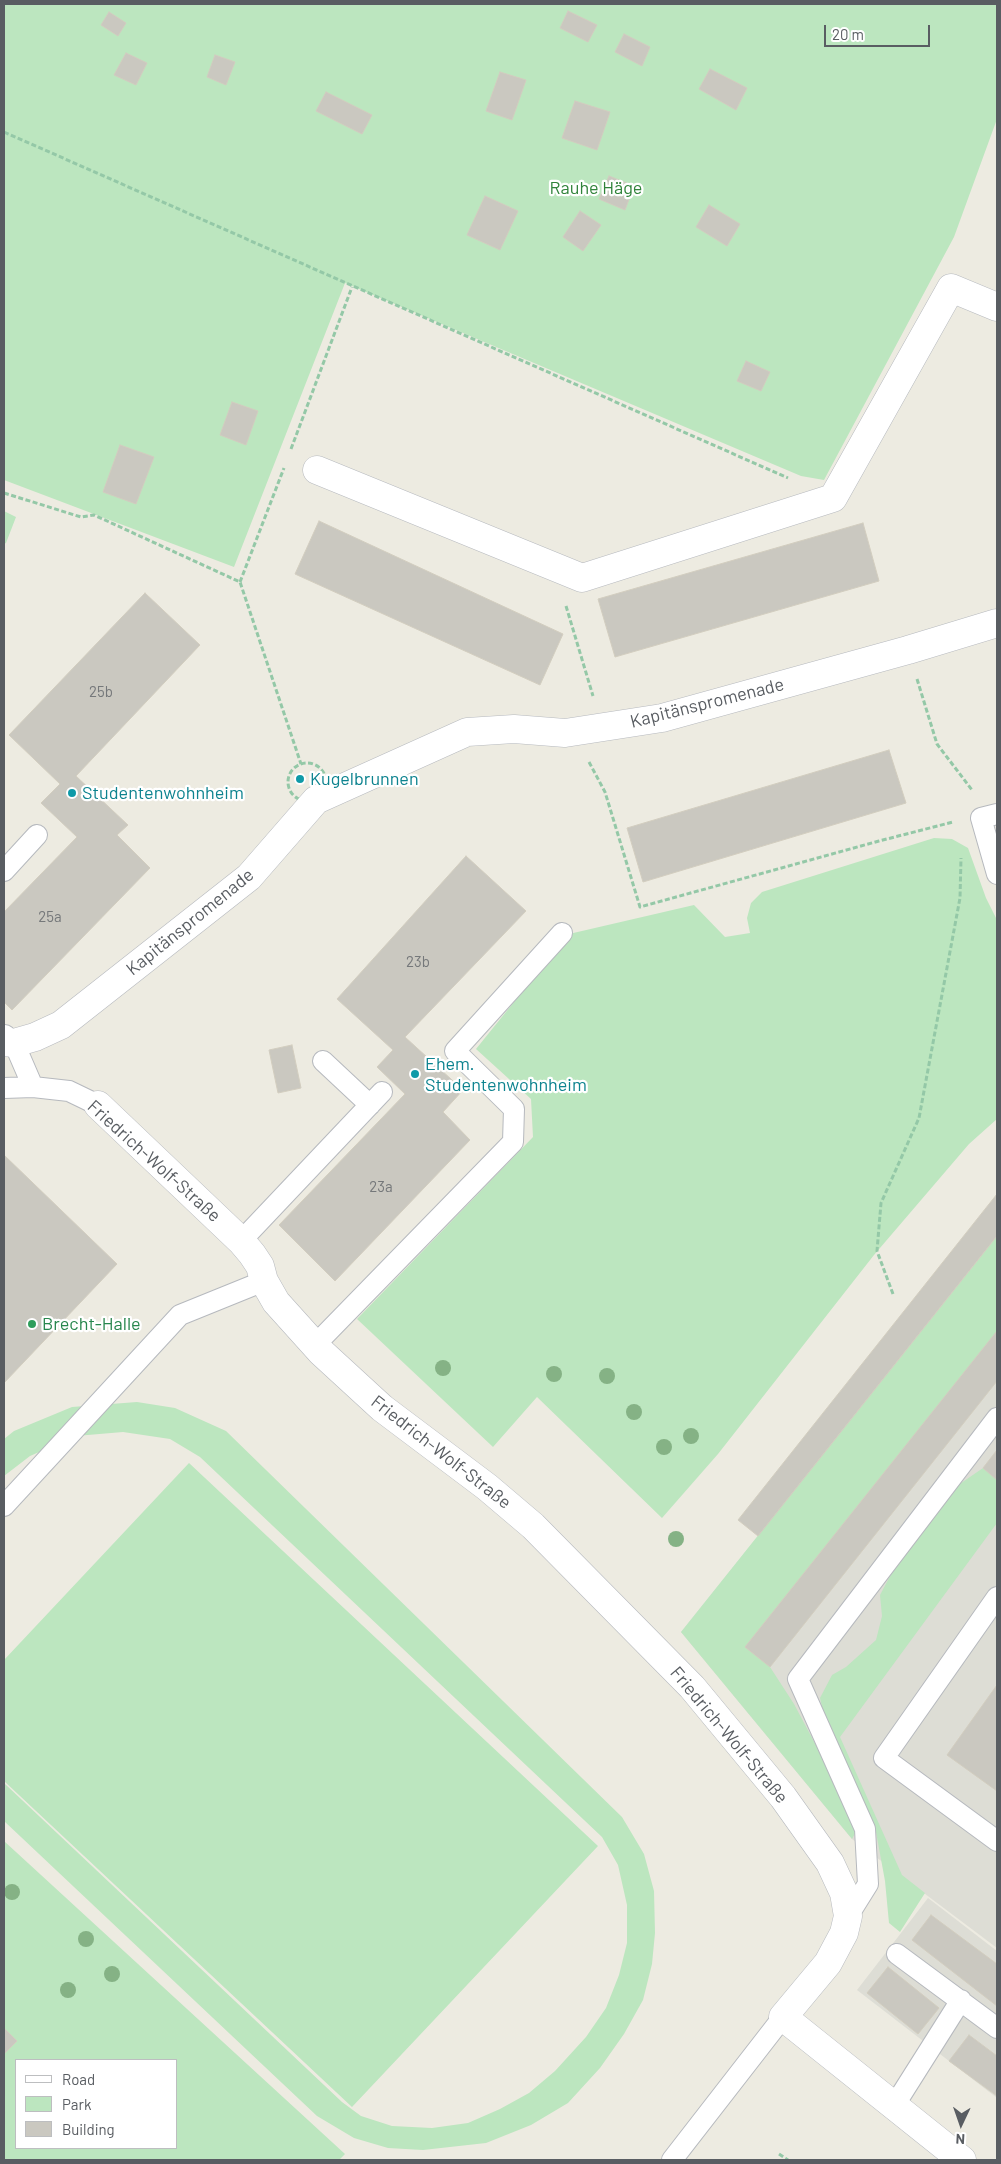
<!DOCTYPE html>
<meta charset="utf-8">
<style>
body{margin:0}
#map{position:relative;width:1001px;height:2164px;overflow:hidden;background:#edebe1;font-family:Barlow,sans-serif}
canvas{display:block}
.frame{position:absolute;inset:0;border:5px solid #595d62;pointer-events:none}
.legend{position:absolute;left:15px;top:2059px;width:162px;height:90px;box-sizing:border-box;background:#fff;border:1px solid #bdbec0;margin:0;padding:6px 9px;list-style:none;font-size:15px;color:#595d62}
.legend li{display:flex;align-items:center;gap:10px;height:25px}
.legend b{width:25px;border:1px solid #bdbec0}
.north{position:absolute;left:936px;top:2099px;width:50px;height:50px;-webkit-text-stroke:4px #fff;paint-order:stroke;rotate:183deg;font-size:14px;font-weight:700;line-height:20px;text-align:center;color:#595d62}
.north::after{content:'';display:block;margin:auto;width:18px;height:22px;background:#595d62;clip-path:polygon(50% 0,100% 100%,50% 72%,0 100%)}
.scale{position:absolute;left:824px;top:25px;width:106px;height:22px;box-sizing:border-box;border:2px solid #595d62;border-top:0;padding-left:6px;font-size:15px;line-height:18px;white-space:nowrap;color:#595d62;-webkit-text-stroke:4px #fff;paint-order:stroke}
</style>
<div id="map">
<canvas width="1001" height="2164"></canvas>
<div class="frame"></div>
<ul class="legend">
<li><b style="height:6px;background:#fff"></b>Road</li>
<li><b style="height:14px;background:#bce6bf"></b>Park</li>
<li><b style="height:14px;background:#cac8c0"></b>Building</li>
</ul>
<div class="north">N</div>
<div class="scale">20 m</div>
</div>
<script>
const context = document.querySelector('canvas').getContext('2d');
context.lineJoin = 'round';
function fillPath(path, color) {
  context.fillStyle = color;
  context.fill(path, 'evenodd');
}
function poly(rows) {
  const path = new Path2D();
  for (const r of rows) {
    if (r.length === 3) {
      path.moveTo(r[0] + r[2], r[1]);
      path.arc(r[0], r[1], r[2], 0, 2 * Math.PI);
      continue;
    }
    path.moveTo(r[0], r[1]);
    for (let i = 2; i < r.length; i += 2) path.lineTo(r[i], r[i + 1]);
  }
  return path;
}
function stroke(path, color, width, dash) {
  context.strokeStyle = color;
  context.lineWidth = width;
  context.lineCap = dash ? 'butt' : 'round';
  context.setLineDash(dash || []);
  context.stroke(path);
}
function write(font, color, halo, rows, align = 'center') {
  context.font = font + ' Barlow,sans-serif';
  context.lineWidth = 4.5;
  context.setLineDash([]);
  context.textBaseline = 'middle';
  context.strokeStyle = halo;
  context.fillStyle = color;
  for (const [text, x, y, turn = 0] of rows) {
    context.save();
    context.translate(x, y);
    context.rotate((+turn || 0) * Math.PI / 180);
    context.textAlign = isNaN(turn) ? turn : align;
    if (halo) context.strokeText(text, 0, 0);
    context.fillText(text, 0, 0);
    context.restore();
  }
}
fillPath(poly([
 [997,1238,997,1948,852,1839,681,1632],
 [928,1898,997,1951,997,2098,857,1990]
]), '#ddddd5');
fillPath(poly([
 [4,4,997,4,997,119,954,237,824,480,801,476,345,283,234,567,4,480],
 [4,511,16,517,6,543,4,544],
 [934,838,952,839,968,848,986,898,997,920,997,1119,969,1144,874,1255,718,1454,662,1518,537,1397,493,1447,357,1319,533,1137,531,1099,476,1049,569,934,694,905,725,937,750,933,747,918,751,903,762,892],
 [997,1236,997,1331,745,1647,770,1667,794,1704,859,1826,852,1839,681,1632],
 [137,1402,175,1408,226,1431,622,1817,644,1854,654,1891,655,1933,652,1964,643,2000,624,2034,600,2068,568,2103,531,2125,486,2143,423,2150,388,2148,354,2138,317,2116,4,1821,4,1783,342,2102,361,2116,392,2126,432,2128,468,2123,500,2109,529,2093,555,2071,586,2037,606,2008,619,1975,627,1943,627,1905,618,1865,602,1837,200,1457,170,1439,123,1432,76,1436,30,1456,4,1476,4,1439,14,1431,72,1407],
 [189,1463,598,1846,352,2107,4,1781,4,1660],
 [983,1468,997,1480,997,1523,840,1737,902,1875,925,1893,900,1932,889,1923,885,1881,876,1832,824,1716,820,1698,832,1675,846,1667,876,1640,882,1616,880,1595,906,1546,951,1490],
 [4,1841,345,2154,339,2160,4,2160],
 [16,2060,176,2060,176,2148,16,2148]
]), '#bce6bf');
const building = poly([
 [568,11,597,25,588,42,560,28,568,11],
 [109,12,126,23,118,36,101,25,109,12],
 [624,34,650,47,642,66,615,52,624,34],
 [126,53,147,63,136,85,114,75,126,53],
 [215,55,235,62,226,85,207,77,215,55],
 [710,69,747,88,736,110,699,89,710,69],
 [500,72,526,80,512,120,486,111,500,72],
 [326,92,372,115,362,134,316,111,326,92],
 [575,101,610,112,597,150,562,138,575,101],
 [609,176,634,186,625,210,599,199,609,176],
 [485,196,518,211,500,250,467,235,485,196],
 [709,205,740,224,727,246,696,227,709,205],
 [580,211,601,225,583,251,563,237,580,211],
 [746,361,770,372,761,391,737,381,746,361],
 [232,402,258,411,246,445,220,435,232,402],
 [120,445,154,457,136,504,103,492,120,445],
 [319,521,563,634,540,685,295,574,319,521],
 [863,523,879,581,615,657,598,599,863,523],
 [145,593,200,645,76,776,128,825,117,835,150,868,12,1010,4,1002,4,912,77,837,41,803,60,784,9,735,145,593],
 [889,750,906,803,643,882,627,828,889,750],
 [466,856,526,911,405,1037,463,1090,443,1112,470,1140,335,1281,279,1225,405,1094,377,1067,393,1050,337,999,466,856],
 [292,1045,301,1088,278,1093,269,1050,292,1045],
 [4,1155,117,1264,4,1383,4,1155],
 [997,1194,997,1236,758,1536,738,1520,997,1194],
 [997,1331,997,1381,770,1667,745,1647,997,1331],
 [997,1450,997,1480,983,1468,997,1450],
 [997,1685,997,1791,947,1755,997,1685],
 [931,1915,997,1964,997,2006,912,1940,931,1915],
 [888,1967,939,2008,918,2034,867,1993,888,1967],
 [4,2028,17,2041,4,2054,4,2028],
 [969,2035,997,2056,997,2096,949,2061,969,2035]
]);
fillPath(building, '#cac8c0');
stroke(building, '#d2cdbf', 1);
const lane = poly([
 [997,814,981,818,997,874],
 [4,871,37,835],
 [5,1035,14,1043,33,1087],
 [323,1061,370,1105],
 [4,1088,33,1087,69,1091,98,1105],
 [241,1241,382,1092],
 [315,1345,513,1142,514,1109,455,1051,562,933],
 [4,1506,180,1315,264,1281],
 [997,1597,884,1758,997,1841],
 [848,1916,868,1884,865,1829,798,1679,997,1418],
 [897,1954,997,2028],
 [894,2106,961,2000],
 [672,2160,783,2017]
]);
const street = poly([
 [317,470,582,578,833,498,951,288,997,307],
 [4,1042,14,1043,35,1037,61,1025,249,877,316,800,467,732,514,729,565,733,662,718,908,650,997,623],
 [98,1105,241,1241,252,1254,260,1266,264,1281,276,1302,321,1352,382,1408,487,1487,533,1526,692,1687,783,1797,830,1863,844,1893,848,1916,844,1933,828,1963,783,2017,962,2160]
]);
stroke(lane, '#b6b9be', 22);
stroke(street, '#b6b9be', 29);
stroke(poly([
 [4,132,788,478],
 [291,449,352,287],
 [4,493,81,517,94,515,240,582,301,764],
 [240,582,284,468],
 [566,606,593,696],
 [917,679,937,744,972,790],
 [589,762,605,792,640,907,879,841,953,822],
 [307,782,19],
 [893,1294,877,1251,881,1203,919,1118,960,898,961,858],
 [779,2154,788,2160]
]), '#94c8a7', 3, [5, 2.5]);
stroke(lane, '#fff', 20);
stroke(street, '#fff', 28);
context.fillStyle = '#85b285';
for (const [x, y] of [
 [443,1368],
 [554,1374],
 [607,1376],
 [634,1412],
 [691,1436],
 [664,1447],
 [676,1539],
 [12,1892],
 [86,1939],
 [112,1974],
 [68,1990]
]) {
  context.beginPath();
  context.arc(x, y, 8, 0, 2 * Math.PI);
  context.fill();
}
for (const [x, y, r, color] of [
 [300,779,5,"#0f9aa8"],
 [72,793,5,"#0f9aa8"],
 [415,1074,5,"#0f9aa8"],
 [32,1324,5,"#2e9e5b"]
]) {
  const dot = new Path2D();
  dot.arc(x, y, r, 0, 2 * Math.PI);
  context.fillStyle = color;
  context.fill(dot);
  stroke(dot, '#fff', 2);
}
write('15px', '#75787a', null, [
 ["25b",101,692],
 ["25a",50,917],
 ["23b",418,962],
 ["23a",381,1187]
]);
write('18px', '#30833a', '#fff', [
 ["Rauhe Häge",596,188]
]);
write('18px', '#595d62', '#fff', [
 ["Kapitänspromenade",707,703,-14],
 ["Kapitänspromenade",190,922,-39],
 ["Friedrich-Wolf-Straße",154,1161,42],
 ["Friedrich-Wolf-Straße",441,1452,38],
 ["Friedrich-Wolf-Straße",729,1735,50]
]);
write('18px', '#0d838f', '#fff', [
 ["Kugelbrunnen",310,779],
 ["Studentenwohnheim",82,793],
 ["Ehem.",425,1064],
 ["Studentenwohnheim",425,1085]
], 'left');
write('18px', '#27864d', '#fff', [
 ["Brecht-Halle",42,1324]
], 'left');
</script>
